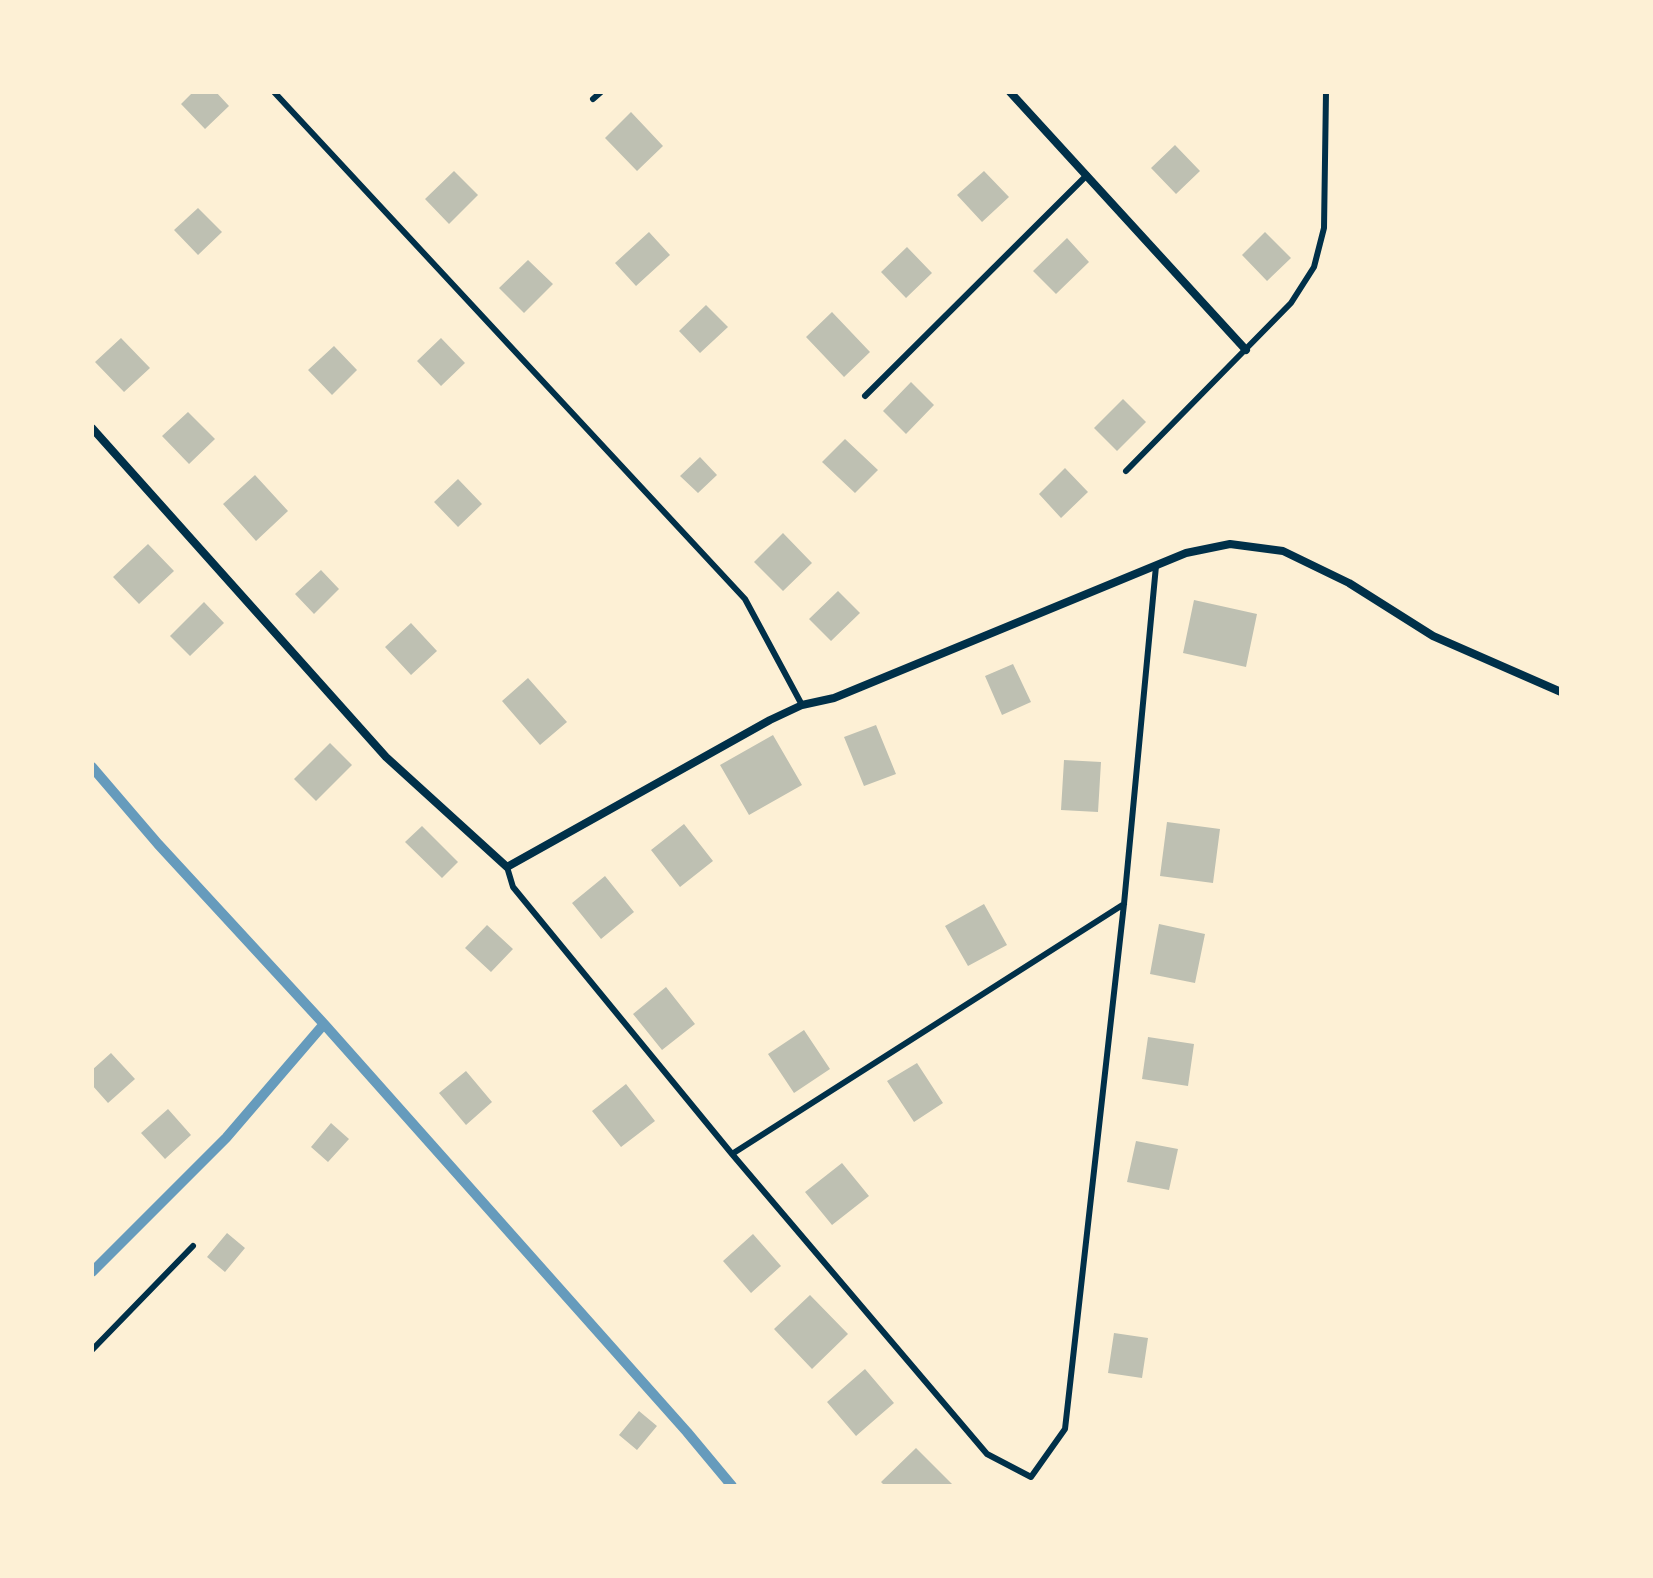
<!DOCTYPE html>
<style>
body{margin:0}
#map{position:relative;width:1653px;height:1578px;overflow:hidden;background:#fdf0d5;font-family:"Fira Sans Condensed",sans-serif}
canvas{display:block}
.frame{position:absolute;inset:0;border:94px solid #fdf0d5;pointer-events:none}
</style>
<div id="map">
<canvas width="1653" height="1578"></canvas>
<div class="frame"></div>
</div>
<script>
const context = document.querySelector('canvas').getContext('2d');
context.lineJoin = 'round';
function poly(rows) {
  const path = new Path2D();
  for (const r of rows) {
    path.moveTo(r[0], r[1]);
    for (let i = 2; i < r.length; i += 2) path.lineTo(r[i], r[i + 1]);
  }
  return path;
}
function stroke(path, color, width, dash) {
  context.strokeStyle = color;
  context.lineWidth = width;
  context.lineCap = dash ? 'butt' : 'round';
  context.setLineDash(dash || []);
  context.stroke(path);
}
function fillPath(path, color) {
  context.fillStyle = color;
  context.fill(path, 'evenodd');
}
stroke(poly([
 [92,767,158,844,324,1024,687,1432,732,1486],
 [92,1272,226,1138,324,1024]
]), '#669bbc', 10);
fillPath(poly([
 [193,92,216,92,229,106,205,129,181,104],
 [631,112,663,146,637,171,605,138],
 [1175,145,1200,171,1176,194,1151,168],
 [454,171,478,195,449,224,425,199],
 [984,171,1009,197,982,222,957,195],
 [198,208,222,232,198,255,174,230],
 [649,232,670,255,636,286,615,263],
 [1265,232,1291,258,1267,281,1242,255],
 [1067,238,1089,262,1056,294,1033,271],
 [907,247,932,273,906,298,881,272],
 [528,260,553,284,524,313,499,288],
 [706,305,728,327,700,353,679,331],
 [832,312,870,352,844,377,806,337],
 [121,338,150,368,124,392,95,362],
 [441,338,465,363,441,386,417,361],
 [334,346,357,370,332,395,308,370],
 [911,382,934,405,906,434,883,411],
 [1123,399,1146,422,1117,451,1094,428],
 [188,412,215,439,189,464,162,436],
 [845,439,878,470,855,493,822,462],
 [700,457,717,475,698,493,680,476],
 [1065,468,1088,492,1061,518,1039,494],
 [255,475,288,511,256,541,223,504],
 [458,479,482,504,458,527,434,502],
 [783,533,812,563,783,591,754,562],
 [148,544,174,571,139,604,113,577],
 [321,570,339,589,314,614,295,594],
 [838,591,860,613,831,641,809,619],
 [1194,600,1257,614,1246,667,1183,653],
 [204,602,224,623,190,656,170,636],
 [411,623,437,651,411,675,385,647],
 [1013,664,1031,702,1002,715,985,676],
 [528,678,567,722,540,745,502,701],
 [876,725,896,774,864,786,844,737],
 [773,735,802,785,749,815,720,765],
 [330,743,352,765,316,801,294,779],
 [1064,760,1101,762,1098,812,1061,810],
 [1167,822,1220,829,1213,883,1160,876],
 [684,824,713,861,680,887,651,850],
 [422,826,458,862,442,878,405,842],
 [605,876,634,912,601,939,572,903],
 [984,904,1007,945,968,966,945,926],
 [1159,924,1205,934,1195,983,1150,974],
 [487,925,513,949,491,972,465,948],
 [666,987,695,1024,662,1050,633,1014],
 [804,1030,830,1069,794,1093,768,1054],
 [1148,1037,1194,1044,1188,1086,1142,1079],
 [111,1053,135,1079,108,1103,92,1085,92,1070],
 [917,1063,943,1103,914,1122,887,1081],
 [466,1071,492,1102,466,1125,439,1093],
 [626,1084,655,1121,621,1147,592,1111],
 [168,1109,191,1135,165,1159,141,1133],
 [331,1123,349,1139,328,1162,311,1147],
 [1136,1141,1178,1149,1169,1190,1127,1182],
 [842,1163,869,1196,832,1225,805,1192],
 [227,1233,245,1248,225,1272,207,1257],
 [753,1234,781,1266,751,1293,723,1261],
 [810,1295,848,1334,812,1369,774,1329],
 [1114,1333,1148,1338,1142,1378,1108,1373],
 [865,1369,894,1403,856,1436,827,1402],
 [639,1411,657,1426,637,1450,619,1435],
 [916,1448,954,1486,885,1486,881,1482]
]), '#bec0b2');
stroke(poly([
 [274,92,745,599,802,705],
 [593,99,601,92],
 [865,396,1087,175],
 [1126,471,1291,303,1314,267,1324,228,1326,92],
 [507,867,513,887,732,1154,987,1454,1031,1477,1065,1429,1124,904,1156,566],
 [732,1154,1124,904],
 [92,1350,193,1246]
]), '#003049', 6);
stroke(poly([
 [1010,92,1246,350],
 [92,428,386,757,507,867,770,720,802,705,834,698,1186,553,1230,544,1283,551,1349,583,1433,636,1561,692]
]), '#003049', 8);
</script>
